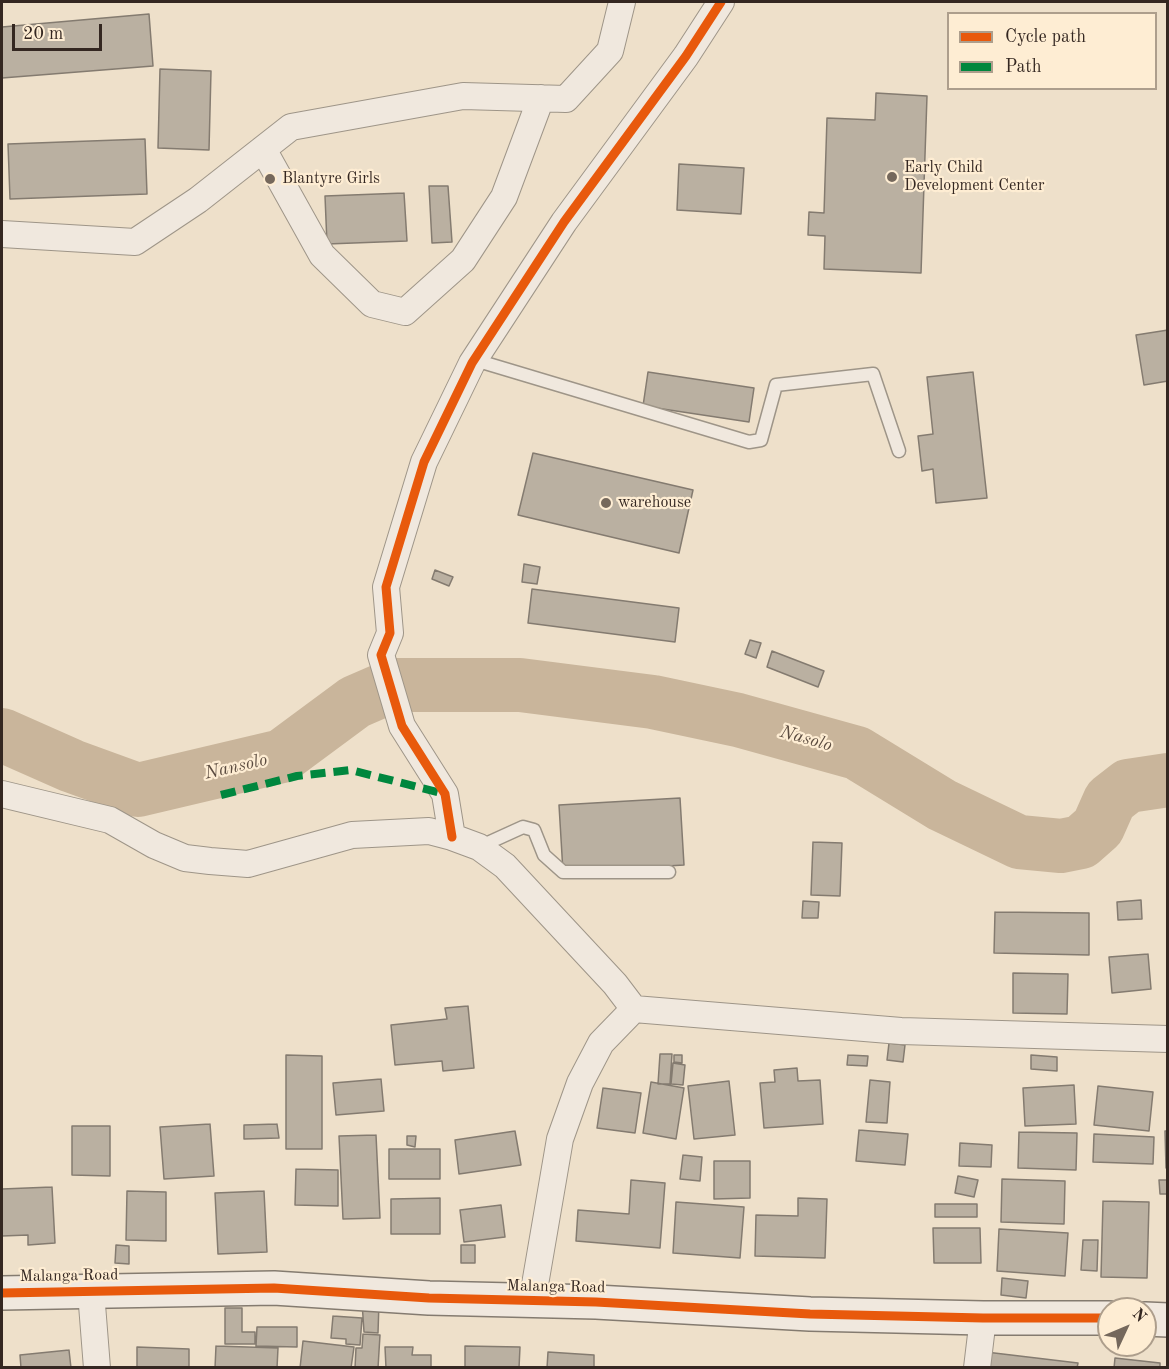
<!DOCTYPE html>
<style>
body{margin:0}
#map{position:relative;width:1169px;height:1369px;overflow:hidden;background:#eee0ca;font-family:"Old Standard TT",serif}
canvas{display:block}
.frame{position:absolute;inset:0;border:3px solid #342721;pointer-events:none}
.legend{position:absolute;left:947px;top:12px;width:210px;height:78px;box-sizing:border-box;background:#feedd3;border:2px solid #ad9e8c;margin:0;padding:8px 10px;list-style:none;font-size:18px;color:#342721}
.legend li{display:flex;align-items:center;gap:12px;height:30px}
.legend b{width:30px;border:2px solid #ad9e8c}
.north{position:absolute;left:1097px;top:1297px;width:60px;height:60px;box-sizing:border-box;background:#feedd3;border:2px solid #ad9e8c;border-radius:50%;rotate:46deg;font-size:16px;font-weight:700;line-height:24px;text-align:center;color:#342721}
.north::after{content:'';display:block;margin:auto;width:21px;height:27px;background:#75685c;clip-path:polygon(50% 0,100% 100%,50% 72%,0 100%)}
.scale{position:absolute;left:12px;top:24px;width:90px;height:27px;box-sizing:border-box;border:3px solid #342721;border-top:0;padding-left:8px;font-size:18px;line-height:21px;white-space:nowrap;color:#342721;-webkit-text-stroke:4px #feedd3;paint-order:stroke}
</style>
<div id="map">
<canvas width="1169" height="1369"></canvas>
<div class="frame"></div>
<ul class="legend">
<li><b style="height:8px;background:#e8590c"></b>Cycle path</li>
<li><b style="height:8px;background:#00873e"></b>Path</li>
</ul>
<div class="north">N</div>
<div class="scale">20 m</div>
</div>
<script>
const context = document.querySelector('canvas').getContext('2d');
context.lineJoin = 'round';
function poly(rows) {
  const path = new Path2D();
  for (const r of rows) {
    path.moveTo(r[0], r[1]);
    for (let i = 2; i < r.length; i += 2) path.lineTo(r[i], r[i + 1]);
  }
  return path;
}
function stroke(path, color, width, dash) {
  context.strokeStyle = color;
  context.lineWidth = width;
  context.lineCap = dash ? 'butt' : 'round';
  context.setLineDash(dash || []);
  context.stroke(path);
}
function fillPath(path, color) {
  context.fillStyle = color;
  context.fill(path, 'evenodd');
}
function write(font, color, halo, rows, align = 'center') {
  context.font = font + ' "Old Standard TT",serif';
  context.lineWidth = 4.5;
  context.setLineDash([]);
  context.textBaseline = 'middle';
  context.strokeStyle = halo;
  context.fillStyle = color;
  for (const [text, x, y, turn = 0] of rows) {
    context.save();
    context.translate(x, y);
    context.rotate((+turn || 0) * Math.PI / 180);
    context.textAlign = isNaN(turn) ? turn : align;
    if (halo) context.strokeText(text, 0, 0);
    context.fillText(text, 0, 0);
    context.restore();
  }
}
stroke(poly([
 [396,685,520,685,653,702,738,720,857,753,942,805,1019,842,1061,846,1081,842,1098,827,1110,800,1128,786,1168,780],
 [2,735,72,766,138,790,282,756,355,702,385,689]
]), '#c9b59b', 54);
const building = poly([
 [149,14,153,66,2,78,2,27,149,14],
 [160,69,211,71,209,150,158,148,160,69],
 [876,93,927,96,921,273,824,269,825,236,808,235,809,212,824,213,827,118,875,120,876,93],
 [145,139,147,194,10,199,8,144,145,139],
 [679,164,744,168,741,214,677,210,679,164],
 [429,186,448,186,452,242,432,243,429,186],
 [404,193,407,241,327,244,325,196,404,193],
 [1168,330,1168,381,1144,385,1136,335,1168,330],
 [648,372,754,388,749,422,643,406,648,372],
 [973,372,987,498,936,503,933,469,922,471,918,436,933,434,927,377,973,372],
 [533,453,693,490,679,553,518,515,533,453],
 [524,564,540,567,537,584,522,582,524,564],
 [435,570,453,577,449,586,432,579,435,570],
 [532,589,679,608,675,642,528,623,532,589],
 [750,640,761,643,756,658,745,654,750,640],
 [772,651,824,671,818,687,767,667,772,651],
 [680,798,684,865,563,872,559,805,680,798],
 [813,842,842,843,840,896,811,895,813,842],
 [1141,900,1142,919,1118,920,1117,902,1141,900],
 [803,901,819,902,818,918,802,918,803,901],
 [995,912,1089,913,1089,955,994,953,995,912],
 [1148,954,1151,989,1112,993,1109,957,1148,954],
 [1013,973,1068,974,1067,1014,1013,1013,1013,973],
 [468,1006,474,1068,443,1071,442,1061,395,1065,391,1025,447,1019,445,1008,468,1006],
 [889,1043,905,1045,903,1062,887,1060,889,1043],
 [660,1054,672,1054,670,1084,658,1084,660,1054],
 [286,1055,322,1056,322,1149,286,1149,286,1055],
 [674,1055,682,1055,682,1063,674,1062,674,1055],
 [848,1055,868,1056,867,1066,847,1065,848,1055],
 [1031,1055,1057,1057,1057,1071,1031,1069,1031,1055],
 [673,1063,685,1065,683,1085,671,1084,673,1063],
 [797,1068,798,1081,820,1080,823,1124,764,1128,760,1083,775,1082,774,1070,797,1068],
 [381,1079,384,1111,336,1115,333,1083,381,1079],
 [870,1080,890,1082,887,1123,866,1122,870,1080],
 [729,1081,735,1135,694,1139,688,1086,729,1081],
 [651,1082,684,1088,676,1139,643,1133,651,1082],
 [1074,1085,1076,1124,1025,1126,1023,1088,1074,1085],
 [1098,1086,1153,1092,1149,1131,1094,1125,1098,1086],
 [603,1088,641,1093,635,1133,597,1128,603,1088],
 [210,1124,214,1176,164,1179,160,1127,210,1124],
 [277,1124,279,1138,244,1139,244,1125,277,1124],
 [72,1126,110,1126,110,1176,72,1175,72,1126],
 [859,1130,908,1134,905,1165,856,1161,859,1130],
 [515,1131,521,1165,459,1174,455,1140,515,1131],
 [1165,1131,1168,1131,1168,1168,1166,1168,1165,1131],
 [1019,1132,1077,1133,1076,1170,1018,1168,1019,1132],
 [1094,1134,1154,1137,1153,1164,1093,1162,1094,1134],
 [376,1135,380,1218,343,1219,339,1136,376,1135],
 [407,1136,416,1136,415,1147,407,1145,407,1136],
 [960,1143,992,1145,991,1167,959,1166,960,1143],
 [389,1149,440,1149,440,1179,389,1179,389,1149],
 [683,1155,702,1157,700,1181,680,1179,683,1155],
 [714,1161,750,1161,750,1198,714,1199,714,1161],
 [296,1169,338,1170,338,1206,295,1205,296,1169],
 [958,1176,978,1180,974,1197,955,1193,958,1176],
 [1002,1179,1065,1181,1064,1224,1001,1222,1002,1179],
 [631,1180,665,1183,660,1248,576,1241,578,1210,629,1214,631,1180],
 [1159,1180,1168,1180,1168,1194,1160,1194,1159,1180],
 [52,1187,55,1243,28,1245,28,1235,2,1236,2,1189,52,1187],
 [127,1191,166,1192,166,1241,126,1240,127,1191],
 [264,1191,267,1252,218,1254,215,1193,264,1191],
 [440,1198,440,1234,391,1234,391,1199,440,1198],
 [798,1198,827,1199,825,1258,755,1256,756,1215,798,1216,798,1198],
 [1103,1201,1149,1202,1147,1278,1101,1277,1103,1201],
 [676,1202,744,1207,740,1258,673,1253,676,1202],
 [935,1204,977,1204,977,1217,935,1217,935,1204],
 [501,1205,505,1237,464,1242,460,1210,501,1205],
 [933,1228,980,1228,981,1263,934,1263,933,1228],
 [999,1229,1068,1233,1065,1276,997,1271,999,1229],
 [1083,1240,1098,1240,1097,1271,1081,1270,1083,1240],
 [116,1245,129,1246,129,1264,115,1263,116,1245],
 [461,1245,475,1245,475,1263,461,1263,461,1245],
 [1002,1278,1028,1281,1026,1298,1001,1295,1002,1278],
 [362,1302,379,1302,378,1333,364,1332,362,1302],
 [225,1308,242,1308,242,1332,255,1332,255,1344,225,1344,225,1308],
 [333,1316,362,1318,360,1345,346,1344,346,1339,331,1338,333,1316],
 [257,1327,297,1327,297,1347,256,1346,257,1327],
 [363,1334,380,1335,378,1368,355,1368,356,1348,362,1348,363,1334],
 [303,1341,354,1347,351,1368,300,1368,303,1341],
 [216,1346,278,1348,277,1368,215,1368,216,1346],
 [465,1346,520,1347,519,1368,465,1368,465,1346],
 [137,1347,189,1349,189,1368,137,1368,137,1347],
 [385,1347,413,1347,412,1355,431,1355,431,1368,386,1368,385,1347],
 [69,1350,71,1368,21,1368,20,1355,69,1350],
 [548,1352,594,1355,594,1368,547,1368,548,1352],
 [986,1352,1078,1363,1077,1368,984,1368,986,1352],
 [1115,1358,1160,1363,1160,1368,1114,1368,1115,1358]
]);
fillPath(building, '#bab0a1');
stroke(building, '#847b70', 1.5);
const lane = poly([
 [475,360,749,442,761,440,776,385,873,374,899,451],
 [479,847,523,827,534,830,544,855,563,872,669,872]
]);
const street = poly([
 [263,149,322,255,372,304,405,312,463,260,504,197,541,98],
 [2,234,135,242,198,200,291,127,463,96,566,99,610,51,622,2],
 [2,794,110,820,154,845,185,858,210,861,248,864,352,835,429,831,452,837,479,847,505,866,615,984,634,1009],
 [452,837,445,794,402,726,381,655,390,633,386,587,424,462,472,363,564,222,686,56,721,2],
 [91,1292,97,1368],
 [532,1302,560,1139,580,1083,601,1043,634,1009,901,1031,1168,1039],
 [977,1368,983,1318]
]);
const secondary = poly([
 [2,1293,274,1288,429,1298,596,1302,810,1314,983,1318,1109,1318],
 [1145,1319,1168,1320]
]);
stroke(lane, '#9e9588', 15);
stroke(street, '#9e9588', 28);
stroke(secondary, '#847b70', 36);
stroke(lane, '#f0e8de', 12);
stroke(street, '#f0e8de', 26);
stroke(secondary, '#f0e8de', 33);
stroke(poly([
 [221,795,297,776,351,770,445,794]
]), '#00873e', 8, [15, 8]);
stroke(poly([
 [452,837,445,794,402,726,381,655,390,633,386,587,424,462,472,363,564,222,686,56,721,2],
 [2,1293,274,1288,429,1298,596,1302,810,1314,983,1318,1109,1318]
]), '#e8590c', 9);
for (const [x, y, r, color] of [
 [892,177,6,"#75685c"],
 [270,179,6,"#75685c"],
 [606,503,6,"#75685c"]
]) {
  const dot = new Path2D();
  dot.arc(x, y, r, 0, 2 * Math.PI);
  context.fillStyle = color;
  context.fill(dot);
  stroke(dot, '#feedd3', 2);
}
write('16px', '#342721', '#feedd3', [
 ["Early Child",904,168],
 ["Development Center",904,186],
 ["Blantyre Girls",282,179],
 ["warehouse",618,503]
], 'left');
write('16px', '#342721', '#feedd3', [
 ["Malanga Road",69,1276,-1],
 ["Malanga Road",556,1287,1]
]);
write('italic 18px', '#5c4c40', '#feedd3', [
 ["Nasolo",806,739,16],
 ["Nansolo",236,767,-13]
]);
</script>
